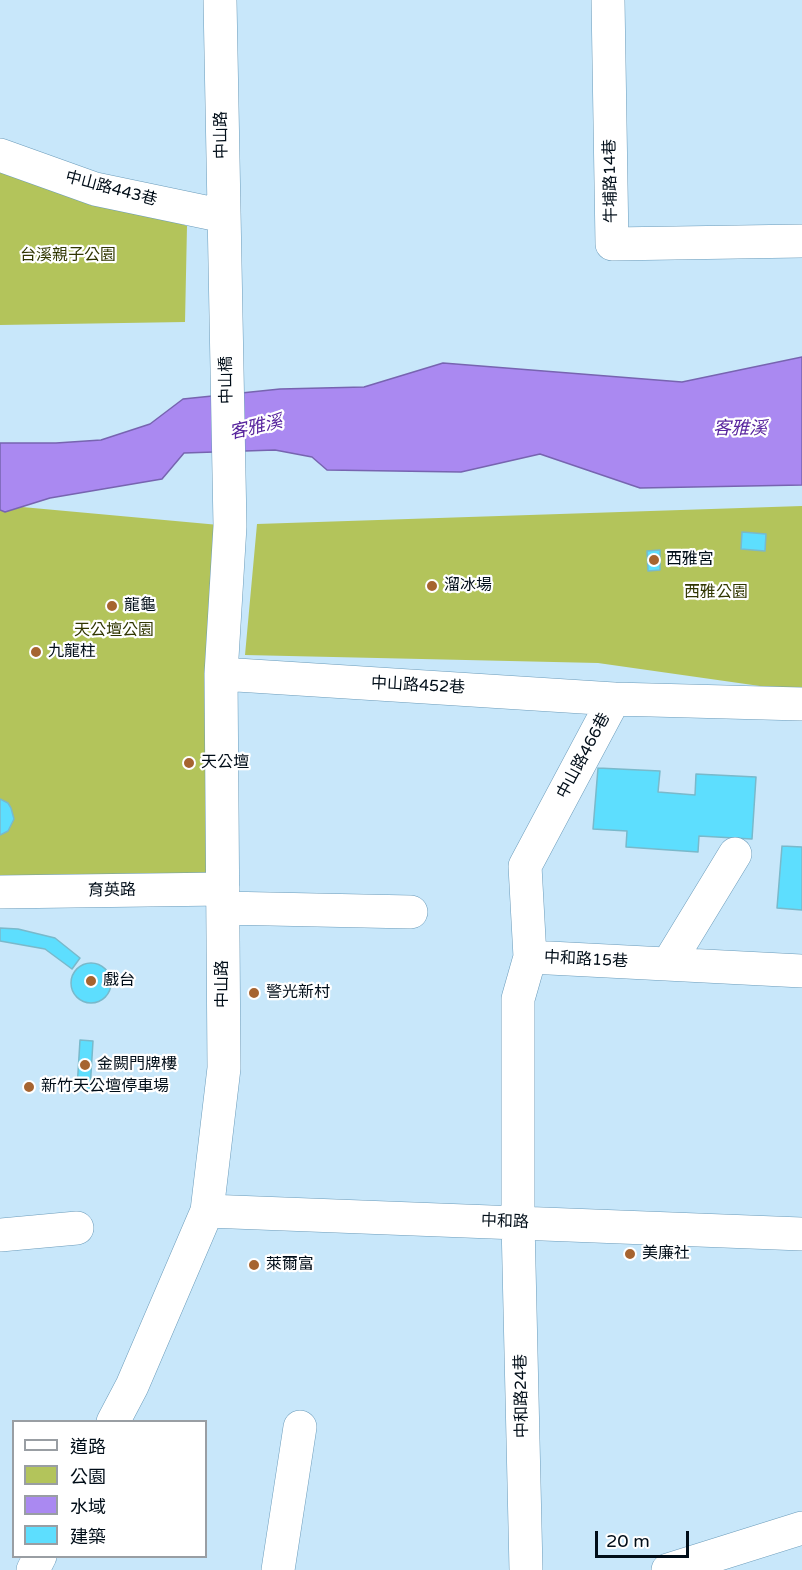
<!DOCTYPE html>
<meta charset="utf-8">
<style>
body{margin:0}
#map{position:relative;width:802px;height:1570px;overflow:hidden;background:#c8e7fa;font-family:"Varela Round","Noto Sans TC",sans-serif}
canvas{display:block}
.legend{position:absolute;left:12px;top:1420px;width:195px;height:138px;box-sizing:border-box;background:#fff;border:2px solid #999ea3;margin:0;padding:8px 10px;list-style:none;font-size:18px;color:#000d18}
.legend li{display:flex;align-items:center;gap:12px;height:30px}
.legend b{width:30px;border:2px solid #999ea3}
.scale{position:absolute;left:595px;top:1531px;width:94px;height:27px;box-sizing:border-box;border:3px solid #000d18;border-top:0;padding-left:8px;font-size:18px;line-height:21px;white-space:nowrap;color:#000d18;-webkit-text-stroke:4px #fff;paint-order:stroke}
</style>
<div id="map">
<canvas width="802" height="1570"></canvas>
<ul class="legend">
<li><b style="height:8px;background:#fff"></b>道路</li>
<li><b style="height:16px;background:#b3c45b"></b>公園</li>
<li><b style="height:16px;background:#aa89f1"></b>水域</li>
<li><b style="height:16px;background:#5ddefe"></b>建築</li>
</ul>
<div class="scale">20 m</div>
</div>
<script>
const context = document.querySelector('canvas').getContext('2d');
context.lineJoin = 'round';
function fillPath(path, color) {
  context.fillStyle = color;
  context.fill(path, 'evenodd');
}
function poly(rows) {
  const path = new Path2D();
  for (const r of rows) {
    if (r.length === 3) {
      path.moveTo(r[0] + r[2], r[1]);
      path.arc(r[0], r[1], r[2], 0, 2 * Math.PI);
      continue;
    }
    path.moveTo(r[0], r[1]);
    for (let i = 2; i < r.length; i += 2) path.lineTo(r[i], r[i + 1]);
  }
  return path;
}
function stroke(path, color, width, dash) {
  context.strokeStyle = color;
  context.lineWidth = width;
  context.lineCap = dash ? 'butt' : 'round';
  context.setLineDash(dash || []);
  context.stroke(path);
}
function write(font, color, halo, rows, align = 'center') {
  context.font = font + ' "Varela Round","Noto Sans TC",sans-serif';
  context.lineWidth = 4.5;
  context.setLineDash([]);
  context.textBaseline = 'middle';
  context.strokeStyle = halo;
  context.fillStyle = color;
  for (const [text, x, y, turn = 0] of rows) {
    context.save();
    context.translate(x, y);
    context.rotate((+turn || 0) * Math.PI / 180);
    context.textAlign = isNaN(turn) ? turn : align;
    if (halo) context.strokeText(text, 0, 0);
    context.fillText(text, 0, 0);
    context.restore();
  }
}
fillPath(poly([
 [0,160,187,226,185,322,0,325],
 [0,505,230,526,223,889,0,887],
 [802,506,802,692,598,663,245,655,257,524]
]), '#b3c45b');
const water = poly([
 [802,357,802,485,640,488,540,454,461,472,327,470,312,457,275,450,184,453,162,479,50,498,5,512,0,510,0,443,56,443,101,440,150,424,183,399,280,389,364,387,443,363,682,382,802,357]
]);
fillPath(water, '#aa89f1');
stroke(water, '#7764b0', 1.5);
const building = poly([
 [742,532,766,534,765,551,741,549,742,532],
 [660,550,660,570,648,571,647,551,660,550],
 [598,768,660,771,658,792,695,795,696,774,756,777,752,839,699,836,698,852,626,847,627,831,593,829,598,768],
 [0,799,8,803,11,808,14,819,8,831,0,835,0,799],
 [782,846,802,847,802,910,777,908,782,846],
 [0,928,18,929,55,938,80,958,72,969,45,949,0,941,0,928],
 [91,983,20],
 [80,1040,93,1041,90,1090,77,1089,80,1040]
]);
fillPath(building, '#5ddefe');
stroke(building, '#79b9cb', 1.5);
const minor = poly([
 [608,0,612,244,802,241],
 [0,155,95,189,224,216],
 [221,674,614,699,801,704],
 [0,892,223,889],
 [223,908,411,912],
 [530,957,802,971],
 [668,964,735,854],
 [207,1211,802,1234],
 [0,1235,77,1228],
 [113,1422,132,1386,207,1211,224,1068,221,674,230,526,220,0],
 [33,1570,40,1556],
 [278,1570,300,1427],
 [526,1570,518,1222,518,999,530,957,525,866,614,699],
 [668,1570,802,1528]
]);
stroke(minor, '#6a9bba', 34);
stroke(minor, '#fff', 33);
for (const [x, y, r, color] of [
 [654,560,6,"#a66430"],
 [432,586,6,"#a66430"],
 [112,606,6,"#a66430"],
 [36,652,6,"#a66430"],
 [189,763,6,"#a66430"],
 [91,981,6,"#a66430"],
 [254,993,6,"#a66430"],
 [85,1065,6,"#a66430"],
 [29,1087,6,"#a66430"],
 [630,1254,6,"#a66430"],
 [254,1265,6,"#a66430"]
]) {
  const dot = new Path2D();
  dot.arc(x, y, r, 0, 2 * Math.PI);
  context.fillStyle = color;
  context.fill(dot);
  stroke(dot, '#fff', 2);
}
write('16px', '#000d18', '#fff', [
 ["中山路",222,135,-91],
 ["牛埔路14巷",611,181,-91],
 ["中山路443巷",111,189,15],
 ["中山橋",227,380,-91],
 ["中山路452巷",418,686,3],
 ["中山路466巷",584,756,-62],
 ["育英路",112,891,-1],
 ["中和路15巷",586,960,3],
 ["中山路",223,984,-90],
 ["中和路",505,1222,2],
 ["中和路24巷",522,1396,-91]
]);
write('16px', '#303601', '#fff', [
 ["台溪親子公園",68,256],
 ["西雅公園",716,593],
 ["天公壇公園",114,631]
]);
write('16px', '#000d18', '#fff', [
 ["西雅宮",666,560],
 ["溜冰場",444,586],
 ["龍龜",124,606],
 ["九龍柱",48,652],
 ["天公壇",201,763],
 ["戲台",103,981],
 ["警光新村",266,993],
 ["金闕門牌樓",97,1065],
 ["新竹天公壇停車場",41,1087],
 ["美廉社",642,1254],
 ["萊爾富",266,1265]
], 'left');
write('italic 18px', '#58259e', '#fff', [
 ["客雅溪",256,428,-13],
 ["客雅溪",740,429]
]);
</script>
